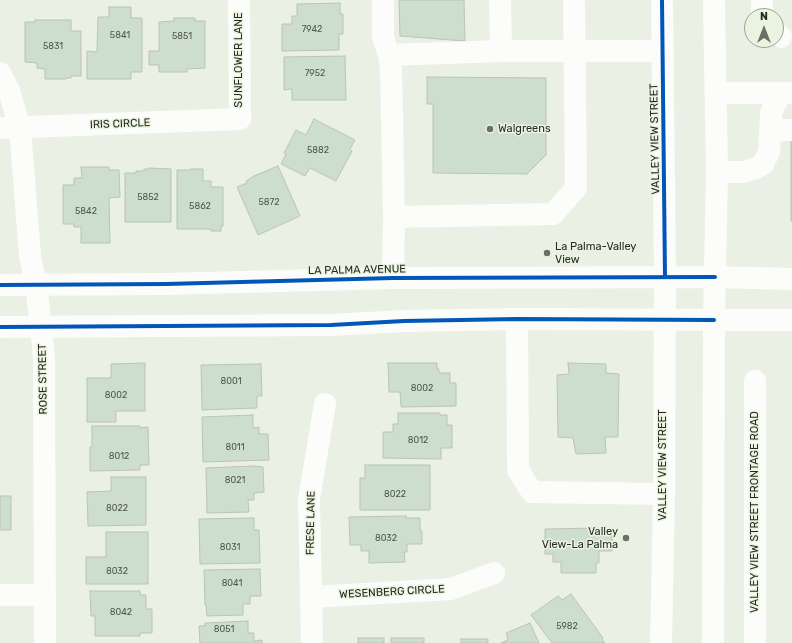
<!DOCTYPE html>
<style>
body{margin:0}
#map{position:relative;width:792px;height:643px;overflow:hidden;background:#eaf0e4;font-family:Rubik,sans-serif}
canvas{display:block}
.north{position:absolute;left:744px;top:8px;width:40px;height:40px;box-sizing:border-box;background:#ebf4e0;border:1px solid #9ca394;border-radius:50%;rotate:0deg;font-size:11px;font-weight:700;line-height:16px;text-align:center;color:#262921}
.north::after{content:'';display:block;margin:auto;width:14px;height:18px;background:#6b6f65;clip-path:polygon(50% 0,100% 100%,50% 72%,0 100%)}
</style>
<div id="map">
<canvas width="792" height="643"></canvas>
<div class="north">N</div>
</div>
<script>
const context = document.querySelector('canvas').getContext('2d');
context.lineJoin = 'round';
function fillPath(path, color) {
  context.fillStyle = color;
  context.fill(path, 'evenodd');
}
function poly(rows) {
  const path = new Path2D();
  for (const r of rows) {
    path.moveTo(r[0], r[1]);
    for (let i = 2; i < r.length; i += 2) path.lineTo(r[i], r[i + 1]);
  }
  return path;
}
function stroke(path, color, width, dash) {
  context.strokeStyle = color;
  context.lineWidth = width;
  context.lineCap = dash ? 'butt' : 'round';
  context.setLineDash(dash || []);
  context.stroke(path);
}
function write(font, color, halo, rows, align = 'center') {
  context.font = font + ' Rubik,sans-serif';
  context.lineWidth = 3;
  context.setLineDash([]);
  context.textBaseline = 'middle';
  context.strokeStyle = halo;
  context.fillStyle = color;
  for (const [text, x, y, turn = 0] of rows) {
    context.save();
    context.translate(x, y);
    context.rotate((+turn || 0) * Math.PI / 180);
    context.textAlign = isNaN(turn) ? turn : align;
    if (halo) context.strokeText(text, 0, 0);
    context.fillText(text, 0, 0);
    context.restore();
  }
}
const building = poly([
 [399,0,464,0,465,41,400,36,399,0],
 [340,3,340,14,343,14,343,34,339,34,339,50,282,51,282,24,292,24,292,16,297,16,297,4,340,3],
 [109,7,131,7,131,18,142,18,142,72,131,72,131,79,87,79,87,51,97,52,98,17,109,17,109,7],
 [174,18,195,18,195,21,205,21,205,68,187,69,187,72,159,72,159,65,149,65,149,51,159,51,159,22,174,21,174,18],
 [35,20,71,20,71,31,81,31,81,76,71,76,71,78,66,78,66,79,45,79,45,69,37,68,37,63,25,62,25,22,35,22,35,20],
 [345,56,346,100,292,100,292,89,284,90,284,57,345,56],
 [427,77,546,78,546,155,527,174,433,173,433,104,427,104,427,77],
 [314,119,355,140,350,149,352,151,336,181,310,168,305,176,281,164,286,154,284,153,296,130,306,135,314,119],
 [791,138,792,138,792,221,791,221,791,138],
 [278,166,300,216,258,235,237,187,247,183,246,181,254,176,278,166],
 [81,167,109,167,109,170,119,170,120,197,109,198,110,243,81,243,81,227,74,227,74,224,63,224,63,185,74,185,74,178,82,178,81,167],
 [149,168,171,169,171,222,125,222,125,173,136,173,136,171,144,171,144,169,149,169,149,168],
 [191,169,203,169,203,181,211,181,211,187,223,187,223,226,221,226,221,231,211,231,211,229,177,229,177,170,191,170,191,169],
 [145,363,145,411,116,411,116,422,87,422,87,378,111,378,111,364,145,363],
 [388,363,437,363,437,369,439,369,439,373,450,373,450,383,456,383,456,406,401,407,400,392,389,392,388,363],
 [568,363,606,364,606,373,619,374,618,437,605,437,606,453,576,454,573,438,558,437,557,375,569,374,568,363],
 [261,364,262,396,257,396,257,408,202,410,201,365,261,364],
 [398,413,440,413,440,415,447,415,447,425,452,425,452,448,441,448,441,459,383,458,383,432,393,432,393,424,398,424,398,413],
 [253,415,253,428,259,427,259,434,268,434,269,460,203,462,202,417,253,415],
 [92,426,140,426,140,428,148,427,149,465,140,465,140,470,90,471,90,447,92,447,92,426],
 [365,465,430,465,430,510,360,510,360,478,365,478,365,465],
 [254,466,263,467,264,492,254,493,254,500,248,500,249,512,207,513,206,468,254,466],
 [111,477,146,477,146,525,88,526,87,492,111,491,111,477],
 [0,496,11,496,11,530,0,530,0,496],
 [406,516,406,518,420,518,420,531,422,531,422,544,407,544,407,552,404,552,405,562,369,563,369,551,361,551,361,545,350,545,349,517,406,516],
 [254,518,254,530,259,530,260,563,200,564,199,519,254,518],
 [598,528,598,531,612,531,612,551,599,551,599,563,596,563,596,573,561,573,561,562,553,562,553,554,545,554,545,529,598,528],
 [106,532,148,532,148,584,86,584,86,557,106,557,106,532],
 [260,569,261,596,250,596,250,604,243,604,243,615,207,616,206,605,205,605,204,570,260,569],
 [90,591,140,591,140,595,146,595,146,609,152,609,152,633,140,633,140,636,95,636,95,616,91,616,90,591],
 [571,594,603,638,602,639,605,643,552,643,531,615,558,596,562,600,571,594],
 [248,621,248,633,254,633,254,641,262,640,262,643,200,643,199,626,205,626,205,623,248,621],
 [530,623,539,643,501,643,508,640,506,633,530,623],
 [358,638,384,638,384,643,358,643,358,638],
 [391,638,424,638,424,643,391,643,391,638],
 [461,639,488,639,488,643,461,643,461,639]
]);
fillPath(building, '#cdddce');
stroke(building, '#bcc2ba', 1);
stroke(poly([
 [383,0,383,37,389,55,391,68,394,217],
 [500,0,501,51],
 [762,16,762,0],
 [776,33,781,37],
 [389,55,501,51,663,51],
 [0,73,9,91,20,128,30,256,36,285,41,326,44,359,45,643],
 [716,93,792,93],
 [0,128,240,119,239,0],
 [770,130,792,130],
 [717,172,743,172,754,169,763,164,769,152,771,113,780,94],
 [393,278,394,217,553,214,576,188,574,0],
 [517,319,518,470,532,492,664,494],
 [755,381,755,643],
 [0,595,44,595],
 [311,597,451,589,494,573],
 [312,643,309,499,325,404]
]), '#fcfdfb', 22);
stroke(poly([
 [0,285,166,284,393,278,715,277,792,279],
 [0,327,331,325,404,321,517,319,792,320],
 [661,643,664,494,665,277,662,0],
 [713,643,714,320,717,172,714,0]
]), '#fcfdfb', 22);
stroke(poly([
 [662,0,665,277],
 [0,285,166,284,393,278,715,277],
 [0,327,331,325,404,321,517,319,714,320]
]), '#0057b8', 4);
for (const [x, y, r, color] of [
 [490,129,4,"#6b6f65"],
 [547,253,4,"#6b6f65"],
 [626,538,4,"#6b6f65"]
]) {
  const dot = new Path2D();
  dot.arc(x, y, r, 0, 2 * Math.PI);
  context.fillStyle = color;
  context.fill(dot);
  stroke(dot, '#ebf4e0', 1.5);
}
write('9px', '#50574d', null, [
 ["7942",312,29],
 ["5841",120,35],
 ["5851",182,36],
 ["5831",53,46],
 ["7952",315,73],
 ["5882",318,150],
 ["5852",148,197],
 ["5872",269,202],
 ["5862",200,206],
 ["5842",86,211],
 ["8001",231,381],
 ["8002",422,388],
 ["8002",116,395],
 ["8012",418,440],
 ["8011",235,447],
 ["8012",119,456],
 ["8021",235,480],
 ["8022",395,494],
 ["8022",117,508],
 ["8032",386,538],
 ["8031",230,547],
 ["8032",117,571],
 ["8041",232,583],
 ["8042",121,612],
 ["5982",567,626],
 ["8051",224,629]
]);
write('11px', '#262921', '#ebf4e0', [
 ["SUNFLOWER LANE",239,60,-90],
 ["IRIS CIRCLE",120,124,-2],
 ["VALLEY VIEW STREET",655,139,-91],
 ["LA PALMA AVENUE",357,270,-1],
 ["ROSE STREET",43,379,-91],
 ["VALLEY VIEW STREET",663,465,-90],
 ["VALLEY VIEW STREET FRONTAGE ROAD",755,512,-90],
 ["FRESE LANE",311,523,-89],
 ["WESENBERG CIRCLE",392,592,-3]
]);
write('11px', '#262921', '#ebf4e0', [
 ["Walgreens",498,129],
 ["La Palma-Valley",555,247],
 ["View",555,260],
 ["Valley",618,532,"right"],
 ["View-La Palma",618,545,"right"]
], 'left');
</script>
